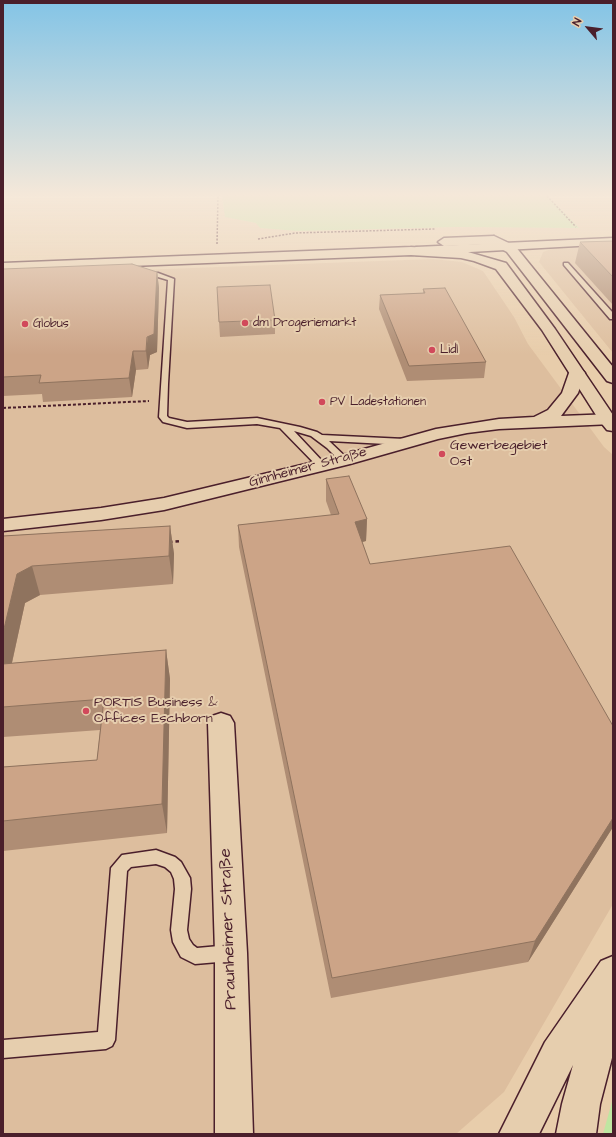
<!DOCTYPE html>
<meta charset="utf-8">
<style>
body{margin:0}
#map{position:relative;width:616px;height:1137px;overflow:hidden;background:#e8cdab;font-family:"Architects Daughter",sans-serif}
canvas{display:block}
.frame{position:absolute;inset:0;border:4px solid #4a1f2b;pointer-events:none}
.north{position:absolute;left:568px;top:8px;width:40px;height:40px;-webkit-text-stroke:3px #e6ceae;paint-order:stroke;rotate:298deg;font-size:11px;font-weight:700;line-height:16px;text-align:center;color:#4a1f2b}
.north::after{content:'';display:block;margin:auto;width:14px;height:18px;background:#4a1f2b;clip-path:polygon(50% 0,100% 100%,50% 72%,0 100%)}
</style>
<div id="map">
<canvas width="616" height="1137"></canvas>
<div class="frame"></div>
<div class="north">N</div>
</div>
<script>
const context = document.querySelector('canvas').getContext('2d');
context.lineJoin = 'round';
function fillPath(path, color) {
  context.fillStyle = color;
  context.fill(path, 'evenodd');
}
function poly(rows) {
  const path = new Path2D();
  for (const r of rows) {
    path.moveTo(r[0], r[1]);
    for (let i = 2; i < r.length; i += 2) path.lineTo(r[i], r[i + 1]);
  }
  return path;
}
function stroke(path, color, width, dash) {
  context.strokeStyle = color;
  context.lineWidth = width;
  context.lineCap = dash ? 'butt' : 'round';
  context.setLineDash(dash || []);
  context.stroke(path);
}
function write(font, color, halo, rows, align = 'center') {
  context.font = font + ' "Architects Daughter",sans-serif';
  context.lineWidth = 4;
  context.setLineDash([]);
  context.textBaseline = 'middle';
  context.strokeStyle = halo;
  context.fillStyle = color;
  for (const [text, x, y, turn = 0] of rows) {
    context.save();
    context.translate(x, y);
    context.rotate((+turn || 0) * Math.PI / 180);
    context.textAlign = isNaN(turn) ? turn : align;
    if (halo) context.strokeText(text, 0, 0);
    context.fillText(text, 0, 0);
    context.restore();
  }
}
fillPath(poly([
 [613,245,613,353,539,262,543,252,558,246],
 [433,259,462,262,483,271,514,317,528,344,604,447,613,455,613,904,504,1092,456,1134,3,1134,3,275]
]), '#ddbe9e');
fillPath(poly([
 [222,196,548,196,579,228,456,227,298,231,260,228,256,223,225,217],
 [613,1097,613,1134,603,1134,613,1098]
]), '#bfe6a1');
const lane = poly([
 [564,263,568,263,613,313,613,319,610,319,564,265,564,263],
 [143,273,158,273,174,279,168,384,167,416,169,418,187,422,257,418,300,427,317,432,322,435,405,439,410,442,405,445,329,441,349,460,344,463,341,462,327,448,311,436,294,431,325,464,327,466,322,469,319,468,280,428,257,424,187,428,163,422,159,417,168,280,158,277,141,276,141,274,143,273],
 [156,850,175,857,181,862,190,878,191,889,187,930,189,939,193,945,197,948,230,945,236,947,238,953,236,959,230,961,195,964,181,957,173,942,171,930,175,889,174,879,171,872,165,867,156,864,131,867,127,871,115,1040,112,1046,106,1049,3,1058,3,1040,98,1032,111,868,122,855,156,850]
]);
const street = poly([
 [613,238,613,244,416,255,410,251,416,247,613,238],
 [577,368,582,370,585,373,578,393,561,416,613,414,613,424,499,429,467,433,438,439,350,464,164,510,101,520,3,531,3,519,101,508,164,498,339,456,436,429,499,419,534,417,548,410,562,393,569,373,572,370,577,368],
 [221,713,230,716,234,723,247,953,253,1134,215,1134,215,953,208,723,212,716,221,713]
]);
const secondary = poly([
 [494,236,515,246,613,367,613,383,607,381,507,252,492,244,444,246,438,242,444,238,494,236],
 [411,247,461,250,506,263,555,329,613,415,613,423,607,424,601,423,542,330,496,269,474,261,461,258,411,255,3,271,3,263,411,247]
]);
const highway = poly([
 [607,414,613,415,613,431,607,430,598,419,601,415,607,414],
 [613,956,613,1054,600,1104,596,1134,556,1134,562,1104,573,1065,539,1134,499,1134,545,1042,601,961,613,956]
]);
stroke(lane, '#4a1f2b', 3);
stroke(street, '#4a1f2b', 3);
stroke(secondary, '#4a1f2b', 3);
stroke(highway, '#4a1f2b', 3);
stroke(poly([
 [547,196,576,227],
 [258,239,295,233,435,229],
 [217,244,218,196]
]), '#4a1f2b', 1.5, [2, 1.5]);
stroke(poly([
 [3,408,149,401]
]), '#4a1f2b', 2, [3, 2]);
stroke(poly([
 [169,542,181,541]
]), '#4a1f2b', 2.5, [3.5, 3]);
fillPath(lane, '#e6ceae');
fillPath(street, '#e6ceae');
fillPath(secondary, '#e6ceae');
fillPath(highway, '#e6ceae');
fillPath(poly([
 [613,241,613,305,575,263,580,242],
 [3,269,157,272,159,288,157,352,150,355,148,369,136,370,132,397,43,402,42,394,3,396],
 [423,289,486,362,484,378,407,381,379,309,380,295,423,293],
 [275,320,275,334,220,337,219,322],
 [326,479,367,519,366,541,362,542,370,564,613,726,613,827,528,962,331,998,239,547,238,525,331,515,326,501],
 [170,526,174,554,173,584,40,595,25,603,12,663,166,650,170,679,167,833,3,851,3,767,97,760,100,730,3,737,3,536]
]), '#af8d74');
fillPath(poly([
 [157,272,159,288,157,352,150,355,148,369,146,351],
 [133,351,136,370,132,397,129,378],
 [367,519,366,541,354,544,355,522],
 [170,526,174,554,173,584,169,556],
 [32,566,40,595,25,603,5,694,3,687,3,633,17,574],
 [166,650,170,679,167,833,162,804],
 [613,818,613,827,528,962,535,941]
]), '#8f735e');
const building = poly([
 [613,241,613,277,580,242,613,241],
 [132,264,157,272,154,334,147,337,146,351,133,351,129,378,39,383,41,375,3,377,3,269,132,264],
 [270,285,275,320,219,322,217,287,270,285],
 [445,288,486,362,409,366,380,295,425,293,423,289,445,288],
 [349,476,367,519,355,522,370,564,510,546,613,726,613,818,535,941,332,978,238,525,339,514,326,479,349,476],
 [170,526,169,556,32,566,17,574,3,633,3,536,170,526],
 [166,650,162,804,3,821,3,767,97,760,104,699,3,707,3,664,166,650]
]);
fillPath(building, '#cca487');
stroke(building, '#8f735e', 1);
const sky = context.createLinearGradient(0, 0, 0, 355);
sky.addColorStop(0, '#83c4e6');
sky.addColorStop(0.55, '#f5e8d9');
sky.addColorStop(1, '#f5e8d900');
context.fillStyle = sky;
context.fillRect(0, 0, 616, 355);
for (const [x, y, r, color] of [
 [245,323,4,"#d1495b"],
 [25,324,4,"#d1495b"],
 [432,350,4,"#d1495b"],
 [322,402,4,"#d1495b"],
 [442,454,4,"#d1495b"],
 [86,711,4,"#d1495b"]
]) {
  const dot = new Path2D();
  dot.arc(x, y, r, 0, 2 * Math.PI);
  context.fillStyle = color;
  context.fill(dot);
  stroke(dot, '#e6ceae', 1.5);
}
write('12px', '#4a1f2b', '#e6ceae', [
 ["dm Drogeriemarkt",253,323],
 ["Globus",33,324],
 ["Lidl",440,350],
 ["PV Ladestationen",330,402]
], 'left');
write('14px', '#4a1f2b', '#e6ceae', [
 ["Gewerbegebiet",450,446],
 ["Ost",450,462],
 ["PORTIS Business &",94,703],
 ["Offices Eschborn",94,719]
], 'left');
write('14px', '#4a1f2b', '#e6ceae', [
 ["Ginnheimer Straße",308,468,-15]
]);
write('17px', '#4a1f2b', '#e6ceae', [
 ["Praunheimer Straße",229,929,-92]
]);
</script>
